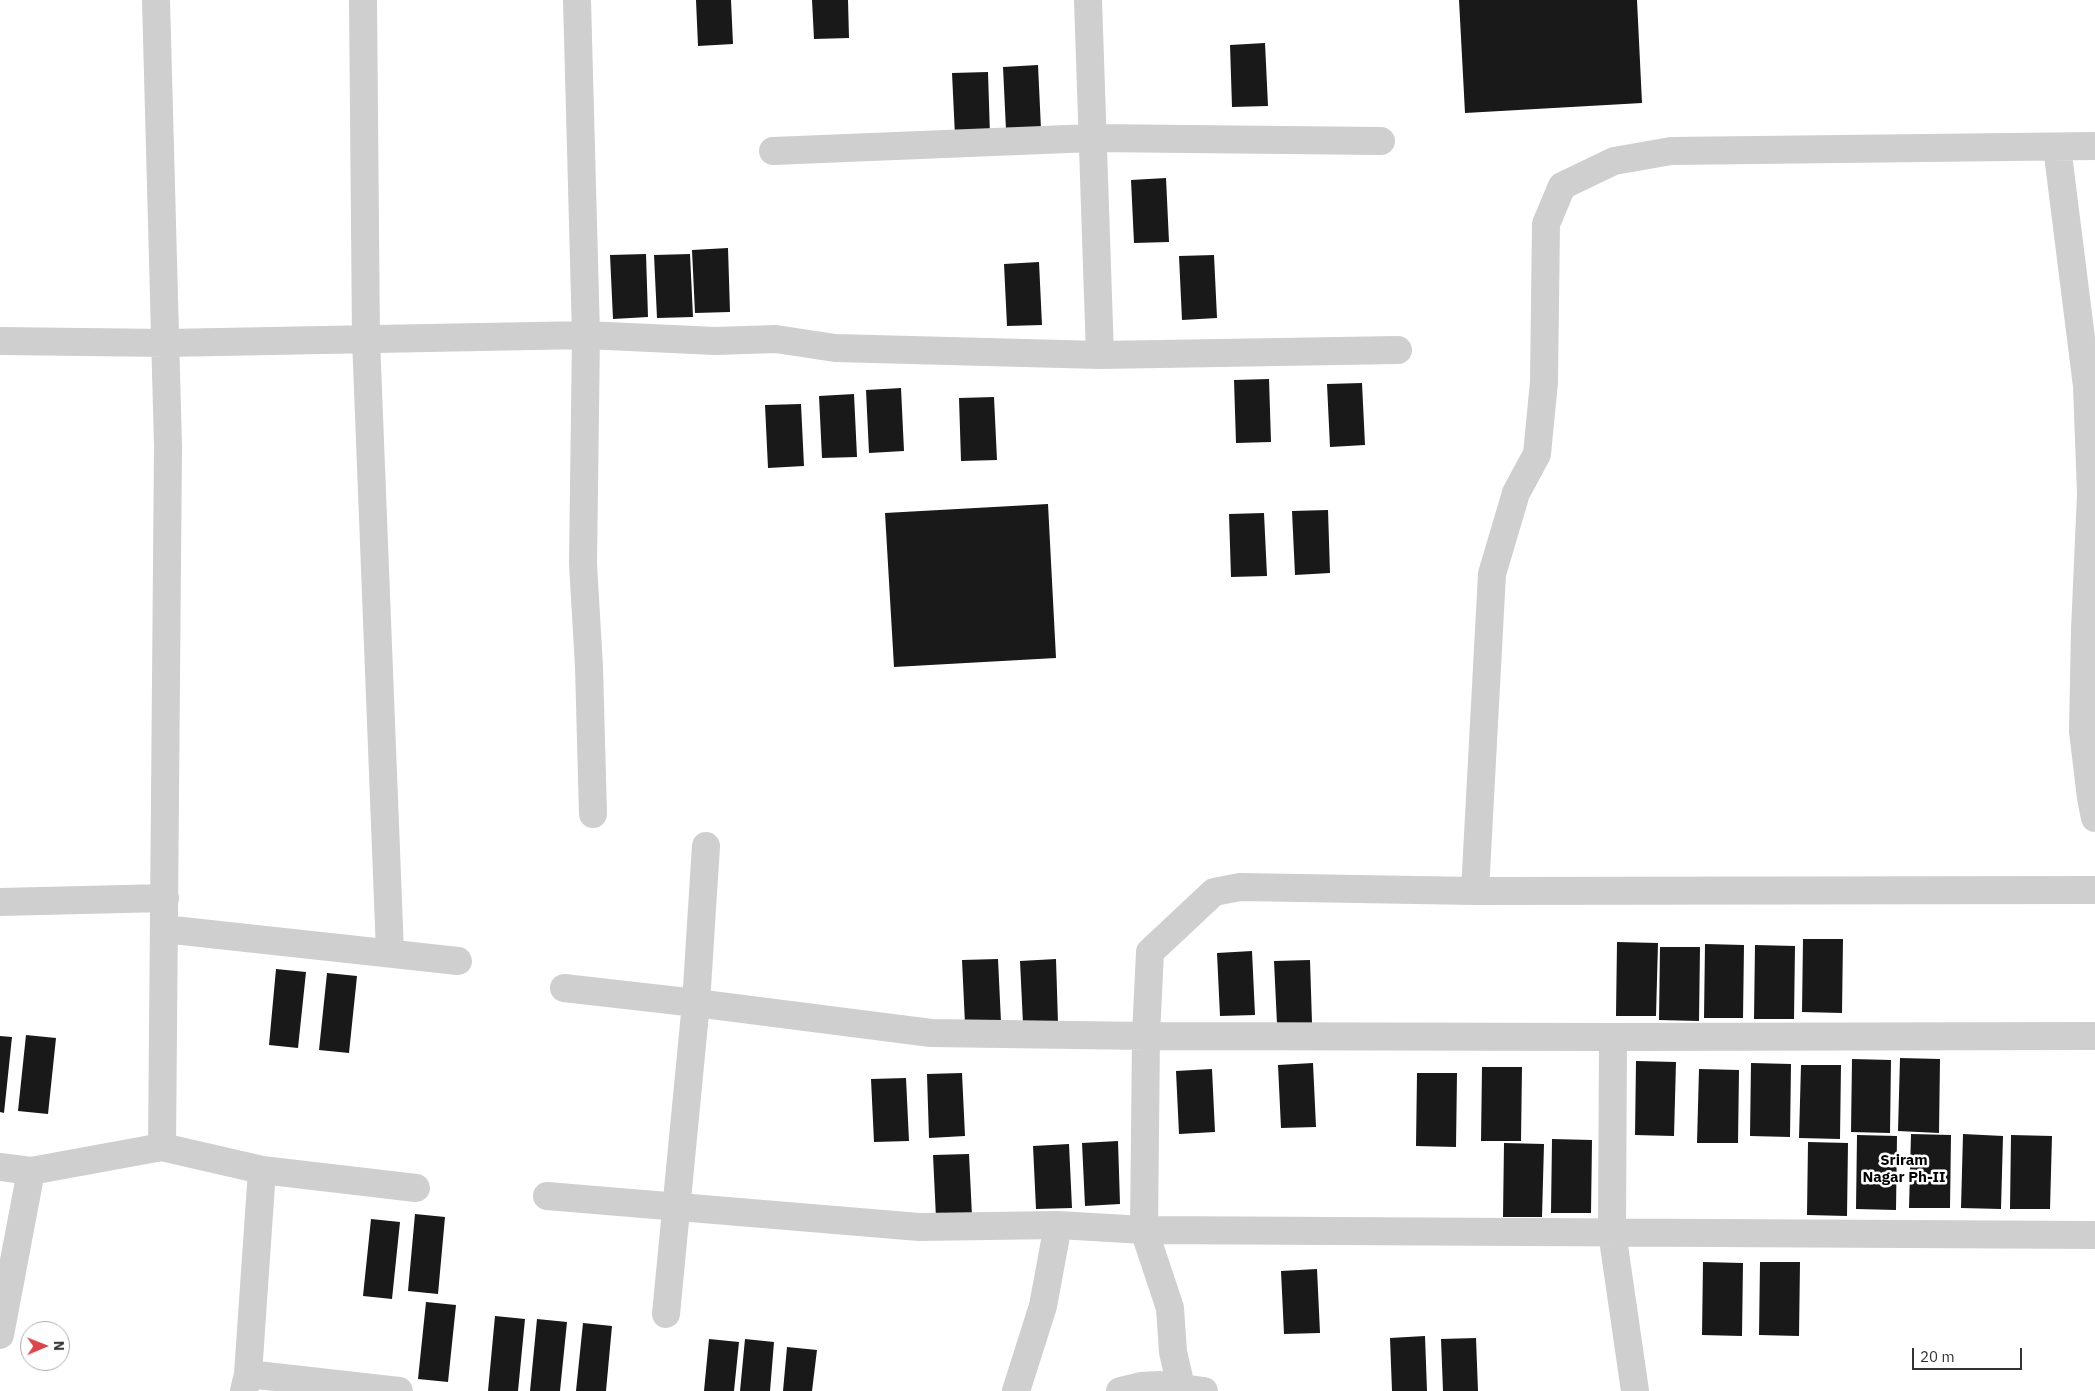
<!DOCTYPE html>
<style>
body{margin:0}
#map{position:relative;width:2095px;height:1391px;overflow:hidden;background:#fff;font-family:"IBM Plex Sans",sans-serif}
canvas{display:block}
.north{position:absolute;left:20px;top:1321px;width:50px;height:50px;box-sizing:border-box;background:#fff;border:1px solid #adadad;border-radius:50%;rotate:89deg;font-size:14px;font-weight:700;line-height:20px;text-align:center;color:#323232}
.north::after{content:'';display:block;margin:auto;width:18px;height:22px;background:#d9454c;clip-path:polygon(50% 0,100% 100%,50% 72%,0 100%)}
.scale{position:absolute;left:1912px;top:1348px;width:110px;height:22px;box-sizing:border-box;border:2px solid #323232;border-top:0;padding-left:6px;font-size:15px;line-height:18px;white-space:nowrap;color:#323232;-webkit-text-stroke:4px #fff;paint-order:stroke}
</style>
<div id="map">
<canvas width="2095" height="1391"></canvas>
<div class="north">N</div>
<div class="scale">20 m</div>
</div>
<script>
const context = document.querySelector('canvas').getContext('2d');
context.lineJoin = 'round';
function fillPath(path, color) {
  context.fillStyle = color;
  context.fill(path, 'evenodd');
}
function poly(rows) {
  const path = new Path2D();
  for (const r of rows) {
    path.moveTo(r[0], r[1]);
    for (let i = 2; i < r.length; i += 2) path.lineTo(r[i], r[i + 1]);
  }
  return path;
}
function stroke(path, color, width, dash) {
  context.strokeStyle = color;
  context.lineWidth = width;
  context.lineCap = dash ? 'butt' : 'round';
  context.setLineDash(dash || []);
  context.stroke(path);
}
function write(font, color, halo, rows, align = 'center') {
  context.font = font + ' "IBM Plex Sans",sans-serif';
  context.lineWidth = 5;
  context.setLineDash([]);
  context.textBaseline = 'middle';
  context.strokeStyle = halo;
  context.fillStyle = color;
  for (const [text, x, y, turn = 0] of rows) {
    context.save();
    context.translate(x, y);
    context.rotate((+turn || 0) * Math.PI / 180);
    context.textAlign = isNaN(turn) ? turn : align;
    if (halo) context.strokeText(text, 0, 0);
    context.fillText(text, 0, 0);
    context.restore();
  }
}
fillPath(poly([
 [696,0,731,0,733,44,698,46],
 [812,0,848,0,849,38,814,39],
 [1459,0,1637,0,1642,103,1465,113],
 [1265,43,1268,106,1232,107,1230,45],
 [1038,65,1041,129,1006,130,1003,67],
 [988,72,990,135,955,136,952,73],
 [1166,178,1169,242,1134,243,1131,180],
 [728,248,730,312,695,313,692,250],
 [646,254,648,317,613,319,610,255],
 [690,254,693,317,657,318,654,255],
 [1214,255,1217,318,1182,320,1179,256],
 [1039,262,1042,325,1007,326,1004,264],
 [1269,379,1271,442,1236,443,1234,380],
 [1362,383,1365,445,1330,447,1327,384],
 [901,388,904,451,869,453,866,390],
 [854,394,857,457,822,458,819,396],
 [994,397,997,460,961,461,959,398],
 [801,404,804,466,768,468,765,405],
 [1048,504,1056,658,894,667,885,513],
 [1328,510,1330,573,1295,575,1292,511],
 [1264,513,1267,576,1231,577,1229,514],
 [1803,939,1843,939,1842,1013,1802,1012],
 [1617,942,1658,943,1656,1016,1616,1016],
 [1705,944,1744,945,1743,1018,1704,1018],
 [1755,945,1795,946,1794,1019,1754,1019],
 [1660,947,1700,947,1699,1021,1659,1020],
 [1252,951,1255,1015,1220,1016,1217,953],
 [998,959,1001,1022,965,1024,962,960],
 [1056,959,1058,1023,1023,1024,1020,961],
 [1310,960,1312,1023,1277,1024,1274,961],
 [276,969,306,972,298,1048,269,1045],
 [327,973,357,976,349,1053,319,1050],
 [26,1035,56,1038,48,1114,18,1111],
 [0,1036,12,1037,4,1113,0,1112],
 [1900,1058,1940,1059,1939,1133,1898,1131],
 [1852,1059,1891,1060,1890,1133,1851,1132],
 [1636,1061,1676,1062,1674,1136,1635,1135],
 [1313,1063,1316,1127,1281,1128,1278,1065],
 [1751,1063,1791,1064,1790,1137,1750,1136],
 [1801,1065,1841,1065,1840,1139,1799,1138],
 [1482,1067,1522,1067,1521,1141,1481,1141],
 [1212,1069,1215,1132,1179,1134,1176,1071],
 [1699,1069,1739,1070,1738,1143,1697,1143],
 [962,1073,965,1136,929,1138,927,1074],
 [1417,1073,1457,1073,1456,1147,1416,1146],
 [906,1078,909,1141,874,1142,871,1079],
 [1911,1134,1951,1135,1950,1208,1909,1208],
 [1963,1134,2003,1136,2001,1209,1961,1208],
 [1857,1135,1897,1136,1896,1210,1856,1209],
 [2011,1135,2052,1136,2050,1209,2010,1209],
 [1552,1139,1592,1140,1591,1213,1551,1213],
 [1118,1141,1120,1204,1085,1206,1082,1143],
 [1808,1142,1848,1143,1847,1216,1807,1215],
 [1504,1143,1544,1144,1542,1217,1503,1217],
 [1069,1144,1072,1208,1036,1209,1033,1146],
 [969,1154,972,1216,936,1218,933,1155],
 [415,1214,445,1217,438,1294,408,1291],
 [371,1219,400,1222,392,1299,363,1296],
 [1703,1262,1743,1263,1742,1336,1702,1335],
 [1760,1262,1800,1262,1799,1336,1759,1335],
 [1317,1269,1320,1333,1284,1334,1281,1271],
 [426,1302,456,1305,448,1382,418,1379],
 [495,1316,525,1319,518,1391,488,1391],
 [537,1319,567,1322,560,1391,530,1391],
 [583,1323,612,1326,606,1391,576,1391],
 [1425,1336,1427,1391,1392,1391,1390,1338],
 [1476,1338,1478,1391,1443,1391,1441,1339],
 [709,1339,739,1342,734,1391,704,1391],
 [745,1339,774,1342,770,1391,740,1391],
 [787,1347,817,1350,812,1391,783,1391]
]), '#191919');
stroke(poly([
 [156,0,168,446,162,1147,262,1170,248,1374,244,1391],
 [363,0,366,339,390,952],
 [577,0,586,335,583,564,589,667,593,814],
 [1088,0,1100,355],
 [2057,147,2087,386,2091,494,2085,630,2083,731,2091,798,2095,818],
 [773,151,1092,138,1381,141],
 [0,341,166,343,586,335,715,341,776,339,835,348,1100,355,1398,350],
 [1475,891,1492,574,1516,493,1537,454,1544,382,1546,224,1562,186,1614,161,1671,151,2095,146],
 [0,902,165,898],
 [164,929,458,961],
 [564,988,696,1003,931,1033,1146,1036,1613,1037,2095,1036],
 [1613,1037,1612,1232,1635,1391],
 [0,1167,31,1171,162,1147],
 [262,1170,416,1188],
 [547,1196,919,1227,1058,1225,1144,1230,2095,1235],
 [666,1314,696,1003,706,846],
 [0,1335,31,1171],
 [248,1374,399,1391],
 [1016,1391,1043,1306,1058,1225],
 [1120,1391,1141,1386,1160,1385,1204,1391],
 [1182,1391,1173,1352,1170,1308,1144,1230,1146,1036,1150,952,1214,892,1240,887,1475,891,2095,890]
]), '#cfcfcf', 28);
write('bold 15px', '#000', '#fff', [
 ["Sriram",1904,1161],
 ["Nagar Ph-II",1904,1178]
]);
</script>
